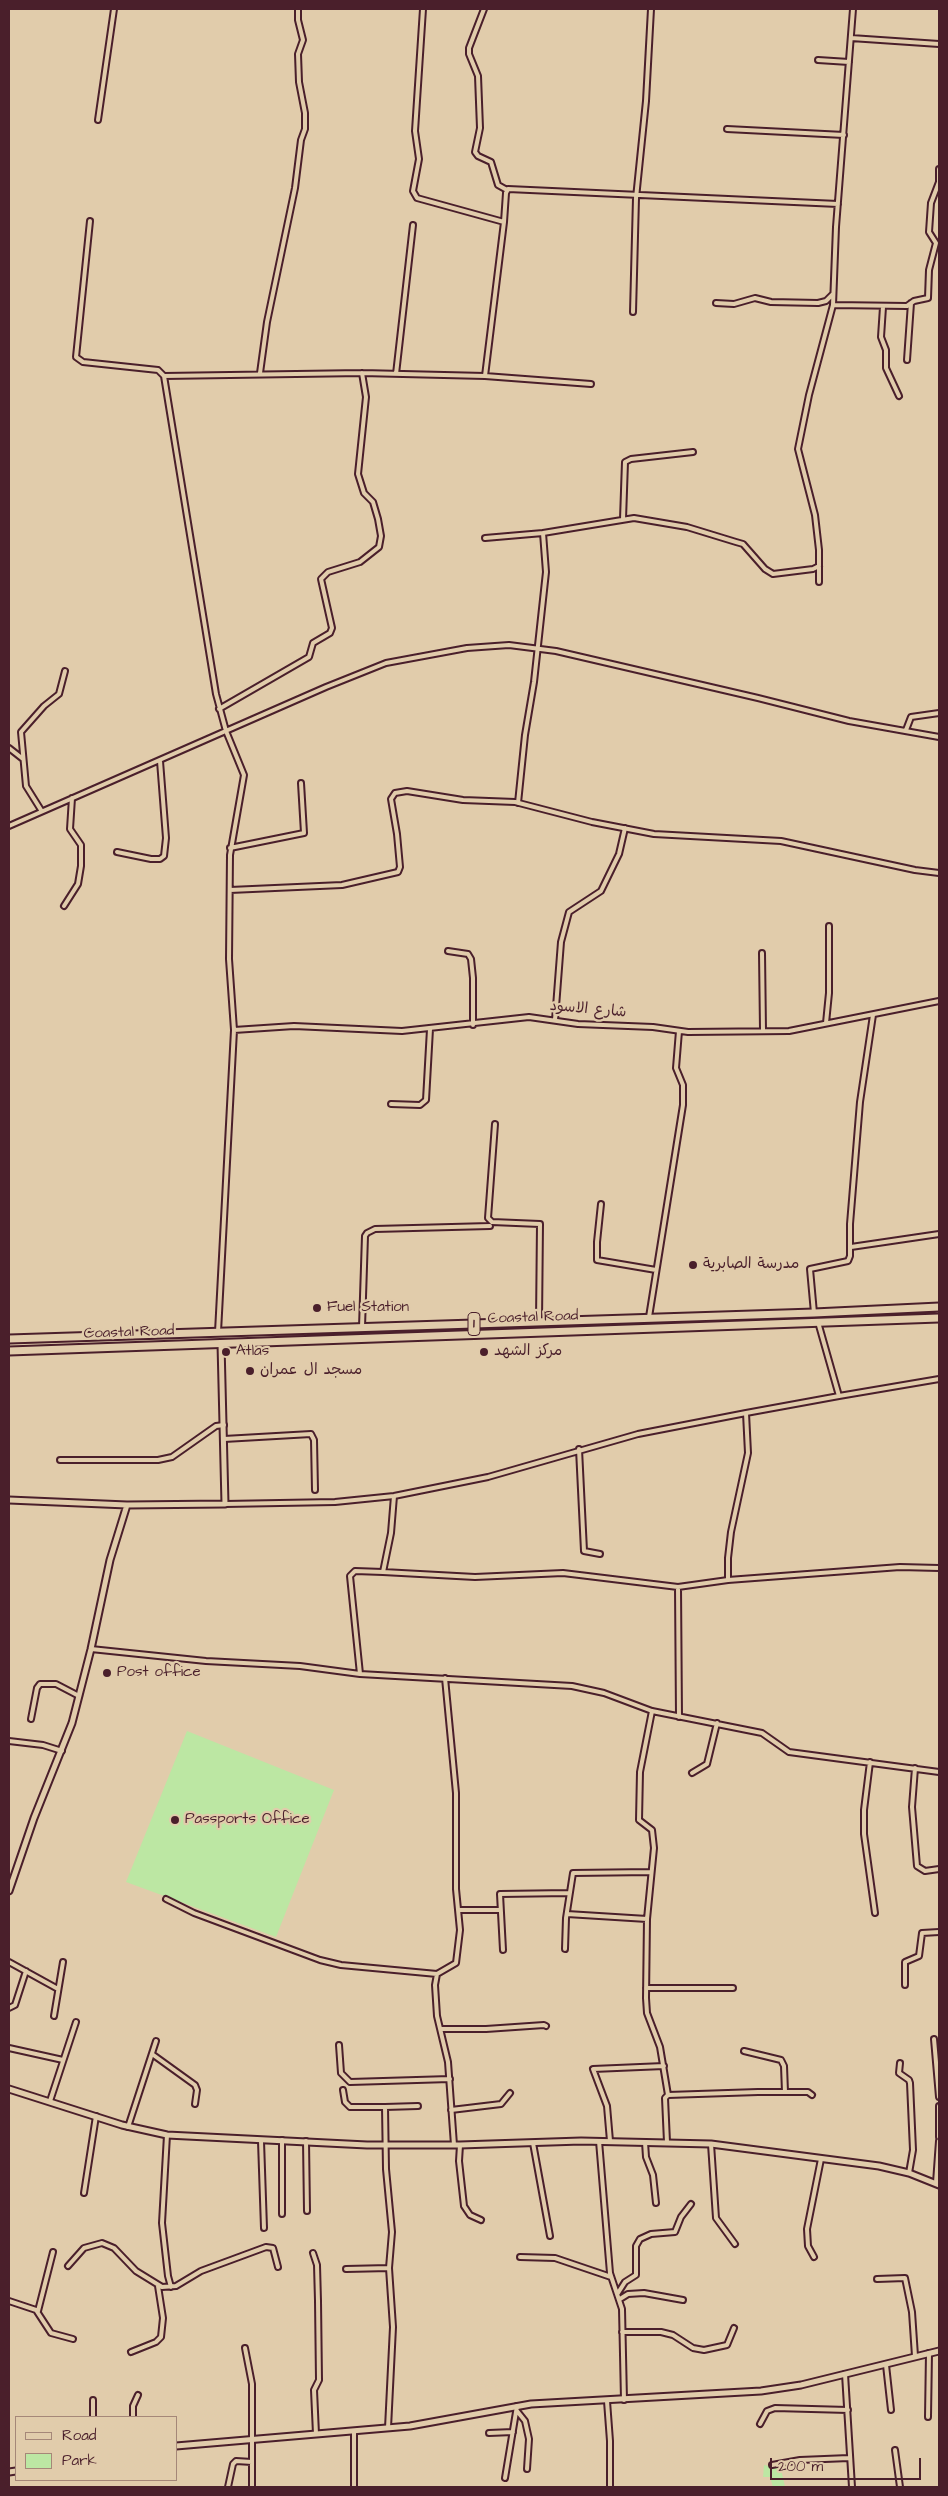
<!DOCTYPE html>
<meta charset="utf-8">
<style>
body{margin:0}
#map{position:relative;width:948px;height:2496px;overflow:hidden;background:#e1ccab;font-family:"Architects Daughter",sans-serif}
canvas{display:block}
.frame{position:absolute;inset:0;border:10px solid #4a1f2b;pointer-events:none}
.legend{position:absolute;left:15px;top:2416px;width:162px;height:65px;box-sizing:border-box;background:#e1ccab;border:1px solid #a58778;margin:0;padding:6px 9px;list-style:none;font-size:15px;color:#4a1f2b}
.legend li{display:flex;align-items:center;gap:10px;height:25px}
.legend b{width:25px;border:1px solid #a58778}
.scale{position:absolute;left:770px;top:2458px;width:151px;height:22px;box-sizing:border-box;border:2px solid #4a1f2b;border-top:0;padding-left:6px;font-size:15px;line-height:18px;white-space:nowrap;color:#4a1f2b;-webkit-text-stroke:4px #e1ccab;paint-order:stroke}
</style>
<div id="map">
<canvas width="948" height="2496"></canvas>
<div class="frame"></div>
<ul class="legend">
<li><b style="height:6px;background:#e1ccab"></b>Road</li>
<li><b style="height:14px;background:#bce7a3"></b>Park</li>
</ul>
<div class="scale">200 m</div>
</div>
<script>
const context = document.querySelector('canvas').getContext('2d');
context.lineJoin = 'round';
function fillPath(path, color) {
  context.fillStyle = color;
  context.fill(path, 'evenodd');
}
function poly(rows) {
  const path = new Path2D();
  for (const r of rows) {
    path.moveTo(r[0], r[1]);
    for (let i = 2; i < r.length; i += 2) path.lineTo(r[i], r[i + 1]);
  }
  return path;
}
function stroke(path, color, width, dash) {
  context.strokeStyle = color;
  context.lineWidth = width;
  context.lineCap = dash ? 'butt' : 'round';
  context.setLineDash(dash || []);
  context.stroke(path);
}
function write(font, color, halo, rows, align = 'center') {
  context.font = font + ' "Architects Daughter","Playpen Sans Arabic",sans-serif';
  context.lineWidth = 4.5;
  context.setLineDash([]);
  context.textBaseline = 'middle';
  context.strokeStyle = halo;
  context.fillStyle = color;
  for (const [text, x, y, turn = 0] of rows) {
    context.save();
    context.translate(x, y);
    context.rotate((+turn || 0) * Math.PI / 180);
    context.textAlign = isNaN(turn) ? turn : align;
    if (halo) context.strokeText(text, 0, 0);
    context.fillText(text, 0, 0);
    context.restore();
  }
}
fillPath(poly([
 [187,1731,334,1790,276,1937,126,1882],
 [764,2465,781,2469,785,2487,773,2487,770,2477,763,2477]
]), '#bce7a3');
const minor = poly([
 [423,9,415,131,419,159,413,191,417,198,504,222,506,193,508,189,838,204],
 [484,9,469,48,469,54,478,76,480,128,475,152,478,156,491,162,498,185,507,190],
 [851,38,939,44],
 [818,60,849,62],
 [98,120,114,9],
 [727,129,844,135],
 [90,221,76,357,83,362,158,370,164,376,216,694,226,731,244,775,230,855,229,959,234,1030,218,1332],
 [716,303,734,304,755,298,771,302,818,303,826,301,833,294],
 [833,305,907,306,914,301,928,298,929,270,936,243,929,232,931,203,939,182,939,169],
 [883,307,881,337,886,350,886,368,899,396],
 [633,312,636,198,646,101,651,9],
 [907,360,911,303],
 [260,373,267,322,295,188,301,140,305,129,305,113,299,82,298,54,303,40,298,20,298,9],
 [396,374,413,225],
 [164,376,362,373,485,376,591,384],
 [485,376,504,222],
 [623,519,625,462,631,459,693,452],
 [485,538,543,533],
 [819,582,819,550,815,515,798,449,809,395,833,305,836,227,853,9],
 [219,709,309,657,313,643,330,633,332,628,321,579,328,572,360,562,379,547,381,536,378,519,373,502,364,493,358,474,366,397,362,373],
 [906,730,911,717,939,713],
 [9,748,23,759],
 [518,803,525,735,534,682,546,572,543,533,634,518,687,527,736,542,743,544,765,569,773,574,813,569,819,566],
 [41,810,26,786,21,732,44,706,59,694,65,671],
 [9,826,326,687,386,663,467,648,509,645,556,651,758,698,849,721,939,737],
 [230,848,304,833,301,783],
 [117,852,151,859,160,859,164,856,166,838,160,761],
 [230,890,342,885,398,872,400,867,397,834,391,799,395,793,407,791,463,800,515,802,592,822,654,834,781,841,915,870,939,873],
 [64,906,78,884,81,866,81,845,70,829,72,798],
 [448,951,468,954,471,959,473,978,473,1025],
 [762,953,763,1030],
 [555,1020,561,942,569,912,601,891,619,854,625,828],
 [826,1023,829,993,829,926],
 [234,1030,294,1026,402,1031,529,1017,578,1024,653,1027,688,1032,789,1031,939,1001],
 [391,1104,420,1105,426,1100,430,1029],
 [495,1124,488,1218,492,1222,540,1224,539,1321],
 [601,1204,597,1242,597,1260,656,1270],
 [851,1247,939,1234],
 [814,1313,810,1269,848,1261,850,1256,850,1224,860,1102,873,1015],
 [649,1317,683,1105,683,1085,676,1068,679,1031],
 [818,1322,839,1396,746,1413,748,1453,731,1532,728,1558,728,1580,900,1567,939,1568],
 [362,1327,365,1236,367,1233,375,1229,490,1226],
 [839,1396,939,1379],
 [224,1439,311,1434,314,1440,315,1490],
 [579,1449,584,1551,600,1554],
 [60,1460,158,1460,172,1457,216,1426,224,1425],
 [394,1496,391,1533,383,1572,475,1577,563,1573,678,1587,728,1580],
 [225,1504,335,1502,394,1496,488,1477,638,1434,746,1413],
 [678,1587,679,1717],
 [91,1649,206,1661,300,1666,360,1674,572,1686,604,1693,652,1711,762,1733,789,1752,939,1772],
 [360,1674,350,1576,355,1571,383,1572],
 [445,1678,456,1793,456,1889,460,1930,456,1963,437,1974,435,1985,437,2016,448,2062,454,2145],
 [652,1711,640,1772,639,1820,652,1830,654,1848,647,1919,646,1998,647,2013,660,2047,668,2095],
 [31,1719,37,1688,40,1684,56,1684,79,1696],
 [9,1741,43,1745,62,1751],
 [870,1762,864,1810,864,1834,875,1913],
 [915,1768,912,1807,917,1866,925,1871,939,1869],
 [692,1773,707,1764,717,1723],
 [166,1899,194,1913,320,1960,341,1965,437,1974],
 [458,1910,500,1910],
 [567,1914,647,1919],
 [565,1949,566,1918,573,1873,651,1872],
 [503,1950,500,1894,569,1893],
 [9,1962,58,1989],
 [905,1985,905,1962,919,1956,922,1933,939,1932],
 [646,1988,733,1988],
 [9,2008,15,2005,26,1971],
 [54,2016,63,1962],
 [441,2029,486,2029,544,2025,546,2026],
 [934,2039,939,2097],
 [339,2045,341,2073,350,2082,450,2079],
 [9,2048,63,2060],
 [744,2051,781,2060,784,2066,785,2092],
 [152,2054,195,2085,197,2090,195,2104],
 [900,2063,899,2073,909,2080,910,2083,913,2150,909,2173],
 [343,2090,345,2102,350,2107,385,2107],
 [50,2101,76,2022],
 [939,2106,939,2137],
 [451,2110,501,2104,510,2093],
 [128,2127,156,2041],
 [167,2135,162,2223,168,2276,171,2287],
 [282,2140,282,2214],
 [261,2141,264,2228],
 [306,2141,307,2211],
 [599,2141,610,2273,622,2309,624,2400],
 [610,2141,607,2106,593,2069,664,2066],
 [645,2142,646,2157,653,2175,656,2203],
 [667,2142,665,2098,668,2095,758,2092,808,2092,812,2095],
 [533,2143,550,2236],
 [711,2144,716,2218,735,2244],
 [460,2145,459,2161,464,2206,470,2215,481,2220],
 [936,2183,939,2141],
 [84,2193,96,2116],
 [313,2253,317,2265,318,2301,319,2380,314,2390,316,2434],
 [520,2257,555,2258,611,2277],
 [814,2257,808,2246,807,2229,821,2159],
 [68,2266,84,2248,102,2243,114,2248,136,2271,162,2287,176,2286,201,2271,266,2247,273,2248,278,2267],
 [346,2269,389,2268],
 [877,2279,905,2278,912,2312,915,2356],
 [618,2293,625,2282,636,2275,636,2246,640,2239,651,2234,675,2232,681,2217,691,2204],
 [620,2299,628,2294,644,2293,683,2300],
 [9,2301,36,2310,51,2333,73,2339],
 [38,2311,53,2252],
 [622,2332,661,2332,673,2335,693,2348,704,2350,727,2345,734,2328],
 [245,2348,252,2384,252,2487],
 [131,2352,156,2342,161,2337,163,2318,158,2286],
 [886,2365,891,2410],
 [845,2374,852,2487],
 [93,2400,93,2417],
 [607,2401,610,2441,610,2487],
 [517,2411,525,2421,529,2439,527,2469],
 [133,2417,133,2406,138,2395],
 [928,2417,929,2353],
 [760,2424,767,2411,775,2408,848,2410],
 [388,2428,393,2327,389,2268,392,2232,386,2169,385,2107,418,2106],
 [354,2431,354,2487],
 [489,2433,513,2432],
 [895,2450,900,2487],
 [772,2465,800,2460,849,2458],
 [505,2478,517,2406],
 [228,2487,233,2464,236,2461,252,2462]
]);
const tertiary = poly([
 [9,1500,127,1505,225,1504,221,1344],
 [9,1891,34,1818,72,1723,91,1649,110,1560,127,1505],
 [9,2089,122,2125,167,2135,367,2145,460,2145,581,2141,711,2144,879,2166,909,2173,939,2185],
 [176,2446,410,2426,531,2404,761,2391,801,2385,939,2351],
 [9,2472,16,2471]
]);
const trunk = poly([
 [9,1339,814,1313,939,1307],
 [9,1351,939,1318]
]);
stroke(minor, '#4a1f2b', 8);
stroke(tertiary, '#4a1f2b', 9);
stroke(trunk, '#4a1f2b', 11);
stroke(minor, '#e1ccab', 4);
stroke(tertiary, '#e1ccab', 5);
stroke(trunk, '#e1ccab', 7);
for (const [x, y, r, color] of [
 [693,1265,5,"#4a1f2b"],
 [317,1308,5,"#4a1f2b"],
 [226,1352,5,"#4a1f2b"],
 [484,1352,5,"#4a1f2b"],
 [250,1371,5,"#4a1f2b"],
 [107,1673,5,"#4a1f2b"],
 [175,1820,5,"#4a1f2b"]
]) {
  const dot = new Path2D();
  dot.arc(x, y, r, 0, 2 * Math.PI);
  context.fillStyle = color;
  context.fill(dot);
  stroke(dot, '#e1ccab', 2);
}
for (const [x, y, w] of [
 [474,1324,12]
]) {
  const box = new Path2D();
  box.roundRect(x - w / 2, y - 11.5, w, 23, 4);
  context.fillStyle = '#e1ccab';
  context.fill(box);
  stroke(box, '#4a1f2b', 1);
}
write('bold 14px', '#4a1f2b', null, [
 ["1",474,1324]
]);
write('15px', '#4a1f2b', '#e1ccab', [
 ["شارع الاسود",588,1010,5],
 ["Coastal Road",533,1318,-2],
 ["Coastal Road",129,1333,-2]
]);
write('15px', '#4a1f2b', '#e1ccab', [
 ["مدرسة الصابرية",703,1265],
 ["Fuel Station",327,1308],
 ["Atlas",236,1352],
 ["مركز الشهد",494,1352],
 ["مسجد ال عمران",260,1371],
 ["Post office",117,1673],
 ["Passports Office",185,1820]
], 'left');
</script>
